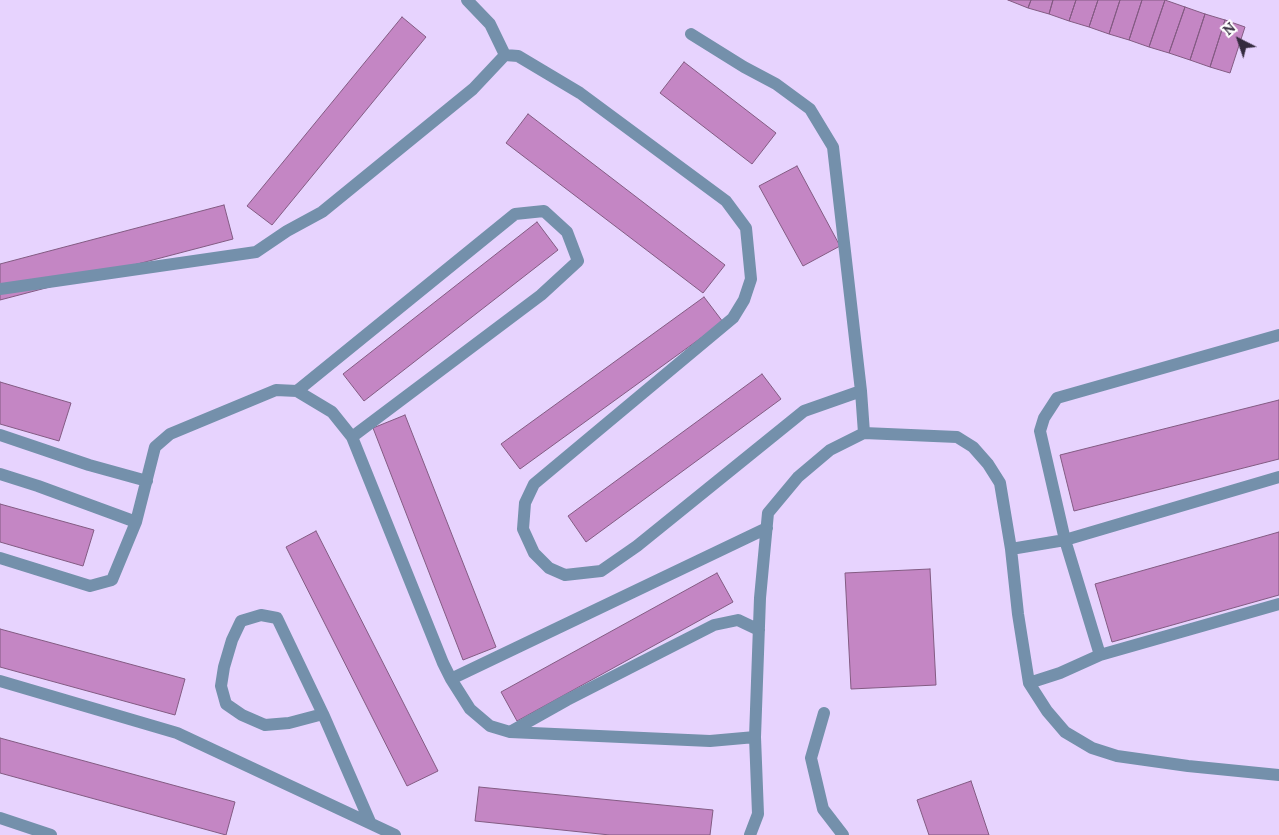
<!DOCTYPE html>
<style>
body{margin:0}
#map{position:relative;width:1279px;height:835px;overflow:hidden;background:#e7d3fe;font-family:Lora,serif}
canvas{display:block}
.north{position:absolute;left:1214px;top:15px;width:50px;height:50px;-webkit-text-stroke:4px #fefefe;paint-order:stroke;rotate:319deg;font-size:14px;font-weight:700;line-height:20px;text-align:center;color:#352b3f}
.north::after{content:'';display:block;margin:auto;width:18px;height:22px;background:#352b3f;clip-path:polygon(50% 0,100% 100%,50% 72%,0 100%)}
</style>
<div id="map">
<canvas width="1279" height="835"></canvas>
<div class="north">N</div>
</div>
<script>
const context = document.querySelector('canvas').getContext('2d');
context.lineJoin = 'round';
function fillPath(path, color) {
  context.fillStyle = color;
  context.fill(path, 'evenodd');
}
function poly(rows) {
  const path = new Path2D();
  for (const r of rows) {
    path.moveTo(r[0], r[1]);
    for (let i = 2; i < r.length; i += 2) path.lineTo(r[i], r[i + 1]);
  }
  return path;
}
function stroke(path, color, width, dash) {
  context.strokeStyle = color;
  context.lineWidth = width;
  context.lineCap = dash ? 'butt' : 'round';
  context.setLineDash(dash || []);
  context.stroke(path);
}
const building = poly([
 [1008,0,1031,0,1028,8,1008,0],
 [1031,0,1053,0,1049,14,1028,8,1031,0],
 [1053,0,1076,0,1069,21,1049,14,1053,0],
 [1076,0,1098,0,1089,27,1069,21,1076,0],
 [1098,0,1120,0,1109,34,1089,27,1098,0],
 [1120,0,1142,0,1129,40,1109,34,1120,0],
 [1142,0,1165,0,1149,47,1129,40,1142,0],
 [1165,0,1185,7,1169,53,1149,47,1165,0],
 [1185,7,1205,14,1190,60,1169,53,1185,7],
 [1205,14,1225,20,1210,67,1190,60,1205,14],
 [402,17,426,37,272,225,247,206,402,17],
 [1225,20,1245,27,1230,73,1210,67,1225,20],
 [684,62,776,133,752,164,660,93,684,62],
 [528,114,725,265,703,293,506,143,528,114],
 [797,166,840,246,803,266,759,186,797,166],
 [224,205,233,239,0,300,0,264,224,205],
 [537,222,558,250,364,401,343,374,537,222],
 [704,297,723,322,520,469,501,444,704,297],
 [762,374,781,399,586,542,568,516,762,374],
 [0,382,71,403,59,441,0,424,0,382],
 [1279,400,1279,459,1074,511,1060,455,1279,400],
 [405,415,496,647,463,660,373,428,405,415],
 [0,504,94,530,83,566,0,542,0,504],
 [316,531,438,771,407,786,286,547,316,531],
 [1279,532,1279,595,1112,642,1095,584,1279,532],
 [930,569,936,685,851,689,845,573,930,569],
 [717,573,733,602,517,721,501,692,717,573],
 [0,629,185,679,175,715,0,667,0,629],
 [0,738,235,802,226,835,0,773,0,738],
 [971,781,989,835,929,835,917,800,971,781],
 [479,787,713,810,710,835,610,835,475,821,479,787]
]);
fillPath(building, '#c486c4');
stroke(building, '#835b83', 1);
stroke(poly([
 [467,0,490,24,505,55],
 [691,34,744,67,776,84,810,109,833,147,861,391,864,433],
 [0,289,256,252,287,231,322,212,473,89,505,55,518,56,580,93,726,201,746,228,751,279,744,300,733,318,534,484,525,503,523,529,534,553,549,568,565,575,601,571,637,546,804,411,861,391],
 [297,391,515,214,544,211,567,232,578,261,541,295,352,437],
 [0,435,89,465,147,481],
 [0,474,38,486,136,522],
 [1011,549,1065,540,1279,477],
 [0,558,90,586,112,580,136,522,155,447,170,434,276,390,297,391,332,412,352,437,443,663,451,679,470,709,490,726,510,732,710,741,755,737],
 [1100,655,1065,540,1040,431,1044,418,1057,398,1279,335],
 [451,679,767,528],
 [0,681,177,733,395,835],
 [1029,683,1060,673,1100,655,1279,604],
 [824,713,811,758,823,809,843,835],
 [323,714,289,723,265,725,242,715,226,704,221,686,224,667,232,640,241,621,261,615,277,618,323,714,370,822],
 [510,732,567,700,714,625,738,620,759,630],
 [0,818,51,835],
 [750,835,758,814,755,737,760,598,768,513,798,477,830,450,864,433,957,437,973,447,988,464,1000,483,1011,549,1018,614,1029,683,1047,711,1065,732,1092,748,1117,756,1188,766,1279,775]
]), '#7490ab', 12);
</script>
